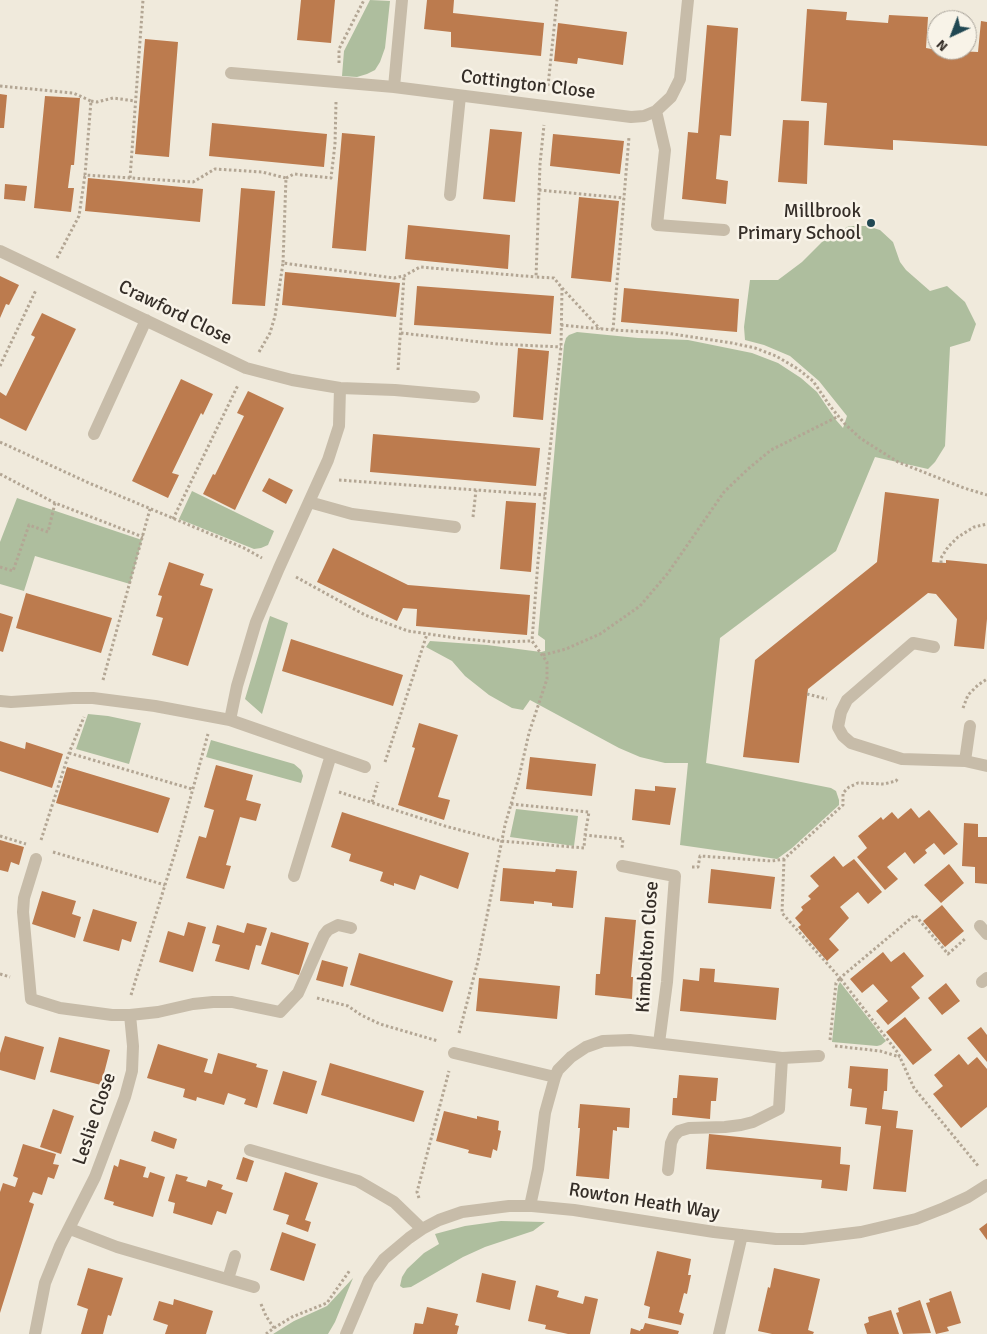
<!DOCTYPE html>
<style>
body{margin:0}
#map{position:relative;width:987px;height:1334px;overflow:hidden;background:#f0eadc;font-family:Signika,sans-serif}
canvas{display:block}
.north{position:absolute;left:927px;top:10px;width:50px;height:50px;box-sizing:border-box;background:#f8f3e8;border:1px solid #aaa49b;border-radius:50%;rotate:223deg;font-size:14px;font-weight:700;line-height:20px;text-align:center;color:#352e28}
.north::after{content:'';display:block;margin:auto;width:18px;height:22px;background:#214853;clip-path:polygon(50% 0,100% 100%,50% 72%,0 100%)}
</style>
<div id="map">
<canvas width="987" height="1334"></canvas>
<div class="north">N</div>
</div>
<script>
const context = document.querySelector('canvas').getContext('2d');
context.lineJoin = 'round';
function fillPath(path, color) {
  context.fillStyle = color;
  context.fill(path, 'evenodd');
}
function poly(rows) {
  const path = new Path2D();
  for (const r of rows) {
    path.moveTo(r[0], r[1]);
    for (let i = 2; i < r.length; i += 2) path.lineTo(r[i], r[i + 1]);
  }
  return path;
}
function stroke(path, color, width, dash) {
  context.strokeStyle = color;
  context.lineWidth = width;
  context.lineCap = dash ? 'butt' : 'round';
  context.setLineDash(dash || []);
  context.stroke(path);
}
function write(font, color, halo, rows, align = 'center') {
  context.font = font + ' Signika,sans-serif';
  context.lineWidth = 5;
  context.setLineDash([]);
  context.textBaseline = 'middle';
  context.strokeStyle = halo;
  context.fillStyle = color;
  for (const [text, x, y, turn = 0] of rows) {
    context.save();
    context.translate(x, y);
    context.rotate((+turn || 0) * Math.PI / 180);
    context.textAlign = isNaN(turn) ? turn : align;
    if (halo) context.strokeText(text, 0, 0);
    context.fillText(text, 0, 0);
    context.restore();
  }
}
fillPath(poly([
 [370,0,390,1,385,48,380,62,375,70,367,74,357,77,342,76,344,51],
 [849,226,867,226,880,230,893,242,900,262,906,270,930,291,947,286,965,302,976,324,970,341,950,347,945,446,935,462,928,469,875,457,836,551,720,638,706,763,831,788,836,791,839,800,839,805,792,848,777,859,680,845,688,763,665,763,640,757,619,748,530,700,523,710,512,708,489,695,465,676,452,661,426,647,430,641,487,645,541,652,545,651,545,640,538,635,564,345,566,338,569,335,577,332,638,338,688,340,752,353,778,363,801,378,817,392,836,420,843,428,847,416,819,381,790,356,764,345,745,340,744,327,750,280,778,280,802,262,823,241],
 [192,491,274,531,268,545,261,548,254,549,179,519],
 [17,498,142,540,130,584,35,556,24,591,0,584,0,542],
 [270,616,288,623,262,714,245,699],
 [88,714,108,716,141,723,129,764,76,749],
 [211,740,294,764,301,770,303,776,301,783,206,757],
 [516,809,578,816,574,846,510,837],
 [840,982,886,1041,881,1045,877,1046,832,1042,838,986],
 [501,1221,545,1222,533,1231,485,1247,463,1257,411,1287,403,1288,400,1286,402,1277,407,1269,424,1253,439,1244,435,1234,465,1226],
 [353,1278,335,1322,328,1334,273,1334,294,1321,327,1306]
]), '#aebe9e');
fillPath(poly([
 [301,0,335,0,331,43,297,40],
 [427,0,454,0,453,13,544,23,541,56,451,47,451,32,424,29],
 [807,9,847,12,846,20,888,23,889,15,928,17,926,48,937,50,978,52,981,21,987,22,987,146,893,140,893,150,824,145,827,103,801,101],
 [558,23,627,32,623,65,578,58,577,64,554,61],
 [707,25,738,28,731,136,720,135,716,179,728,181,726,204,682,199,688,132,698,133],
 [145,39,178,42,169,157,135,154],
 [0,94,7,95,4,128,0,128],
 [45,96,80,98,74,165,71,165,68,188,74,188,71,212,34,208],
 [783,120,809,121,807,184,778,182],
 [212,123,327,134,324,167,209,156],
 [490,129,522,132,515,202,483,199],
 [342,133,375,136,366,251,332,248],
 [553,134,624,141,620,174,550,166],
 [88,178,203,189,200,222,85,211],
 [5,184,27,186,25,201,4,199],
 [241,188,275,191,265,306,232,304],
 [579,197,619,201,611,282,571,278],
 [408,225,510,235,508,269,405,259],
 [285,272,400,283,396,317,282,305],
 [0,276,19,285,9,305,6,304,0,318],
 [417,286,554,296,551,334,414,325],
 [624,288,739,299,737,332,621,322],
 [42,313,76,329,26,431,0,418,0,392,6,396,35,337,31,335],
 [518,348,549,351,543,420,513,417],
 [181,379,213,394,203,415,201,413,172,473,179,475,168,498,132,481],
 [248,391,284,408,235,510,203,494,213,474,215,475,244,416,237,413],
 [373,434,540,448,536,486,370,472],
 [269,478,293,490,286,504,262,491],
 [885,492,939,499,932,562,946,563,946,560,987,564,987,619,984,649,954,646,957,619,936,594,928,593,808,689,799,763,743,757,755,660,877,562],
 [506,501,536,503,531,572,500,569],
 [333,548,408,585,530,595,527,635,416,626,417,609,403,608,397,621,317,582],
 [169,562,204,574,200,585,213,589,188,666,152,655,163,618,156,616,162,596,158,595],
 [26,593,112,618,101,653,16,628],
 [0,613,13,617,3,652,0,651],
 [291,639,403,675,393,706,282,671],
 [419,723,458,735,438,797,450,800,444,820,398,805,415,748,412,747],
 [0,741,25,749,26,742,63,754,52,788,0,771],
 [530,757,596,764,592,796,526,789],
 [216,765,253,775,246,800,261,804,256,821,240,817,226,865,231,866,224,889,186,878,199,836,206,838,214,810,204,807],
 [67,767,170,798,158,833,56,803],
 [655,786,676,788,670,825,632,820,635,789,655,791],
 [911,808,919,818,929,810,958,844,944,855,934,843,925,850,927,853,914,864,905,852,887,867,898,879,885,890,857,857,867,848,858,836,881,817,883,820,892,812,898,819],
 [342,812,469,853,458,889,420,875,415,890,394,883,394,886,380,881,383,872,349,861,351,854,331,847],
 [964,823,978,824,978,837,987,837,987,884,975,883,975,867,962,866],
 [0,840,24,847,19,865,11,862,8,872,0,870],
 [834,856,843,867,854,859,882,892,868,904,858,892,840,907,849,918,829,939,839,950,827,961,798,927,801,925,795,918,803,910,801,907,811,899,808,896,819,886,810,876],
 [949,864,964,883,941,903,924,885],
 [503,868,555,872,556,869,577,871,573,908,552,906,552,903,534,901,534,904,500,901],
 [711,869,775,877,771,909,708,903],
 [42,891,76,901,72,914,81,917,75,938,32,924],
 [942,905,964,931,945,947,923,921],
 [93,909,137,922,131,942,122,939,119,951,83,941],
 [605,917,636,920,631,977,633,977,632,999,595,995,596,974,600,974],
 [188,922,206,927,193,972,159,962,168,931,184,936],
 [247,923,267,928,261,946,256,945,249,970,215,961,220,945,212,943,217,925,244,933],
 [271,932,309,943,299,975,261,964],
 [883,952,891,962,904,952,924,976,911,987,920,998,888,1025,876,1011,888,1001,873,984,862,993,850,979],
 [359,953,453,981,443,1012,350,985],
 [322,960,348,967,343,987,316,980],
 [700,968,715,969,714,982,779,988,776,1020,680,1011,683,979,699,981],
 [479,978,560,986,557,1019,476,1011],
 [946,983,960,1001,942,1015,928,998],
 [905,1017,932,1050,913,1065,886,1032],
 [981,1027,987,1035,987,1062,967,1038],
 [5,1036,44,1047,35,1080,0,1070,0,1053],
 [59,1037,110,1050,101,1085,50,1072],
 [158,1044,208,1059,204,1072,212,1074,218,1053,257,1064,256,1067,268,1070,257,1108,244,1104,246,1099,228,1093,224,1105,197,1097,196,1101,183,1097,185,1089,147,1078],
 [959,1054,968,1065,977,1057,987,1069,987,1107,961,1128,933,1094,943,1086,934,1075],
 [330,1063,424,1091,414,1122,321,1095],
 [850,1066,888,1069,887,1091,884,1091,882,1109,898,1111,896,1128,913,1130,906,1192,873,1189,881,1126,865,1124,867,1108,850,1106,852,1089,848,1088],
 [283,1071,317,1081,307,1114,273,1104],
 [679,1075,718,1078,716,1101,711,1101,710,1119,672,1115,673,1098,677,1098],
 [580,1104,630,1108,629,1128,617,1127,617,1131,613,1130,609,1179,576,1176,580,1128,578,1128],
 [53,1109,74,1116,61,1154,40,1147],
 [444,1111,477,1119,477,1116,499,1121,498,1130,501,1131,497,1151,493,1149,491,1158,468,1153,469,1150,436,1141],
 [154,1131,177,1139,174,1149,151,1141],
 [709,1134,841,1147,840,1164,850,1165,847,1191,821,1188,822,1180,706,1169],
 [23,1144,56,1154,53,1164,59,1165,54,1179,48,1177,42,1195,33,1192,29,1202,34,1204,0,1313,0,1192,3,1183,15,1187,18,1178,13,1176],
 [243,1157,254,1161,247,1182,236,1179],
 [120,1159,146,1167,143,1177,148,1178,150,1172,165,1177,153,1217,113,1205,114,1202,104,1199,114,1165,118,1167],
 [285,1172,318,1183,305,1220,311,1222,308,1232,286,1224,289,1215,273,1210],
 [176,1174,188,1177,186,1181,206,1187,208,1180,223,1185,221,1189,233,1193,226,1214,217,1211,212,1225,173,1213,175,1203,168,1201],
 [987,1223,987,1240,979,1229],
 [282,1232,316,1244,304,1281,270,1270],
 [657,1251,691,1259,688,1275,691,1275,687,1294,684,1293,679,1312,684,1314,681,1325,648,1318,650,1307,644,1305],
 [88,1268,123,1278,111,1316,108,1315,103,1334,81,1334,88,1309,77,1305],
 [774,1268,820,1279,808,1330,814,1332,813,1334,772,1334,758,1331,768,1287,770,1288],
 [482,1273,516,1281,510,1310,476,1302],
 [536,1285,559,1291,557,1297,583,1304,585,1296,598,1299,590,1334,568,1334,545,1329,546,1325,528,1321],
 [951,1291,961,1323,947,1327,949,1331,936,1334,926,1303,930,1302,929,1299],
 [174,1299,213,1311,206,1334,165,1334,168,1325,153,1320,159,1301,173,1305],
 [920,1300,931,1333,903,1334,896,1313,899,1312,898,1308],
 [427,1307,458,1314,455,1325,459,1326,457,1334,413,1334,415,1323,423,1324],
 [891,1310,899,1334,867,1334,864,1324,869,1322,868,1317],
 [645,1323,679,1331,678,1334,630,1334,631,1328,640,1331,641,1329,643,1329]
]), '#bc7b4e');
stroke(poly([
 [339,63,339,49,364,0],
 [0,86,73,93,91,101,85,175,193,182,215,169,262,172,286,178,283,263],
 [548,86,557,0],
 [91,101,97,102,113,98,135,101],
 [130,178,143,0],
 [286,178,294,174,331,178,335,144,336,102],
 [539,190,624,198],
 [57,258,79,216,85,175],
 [562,288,600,329],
 [561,325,613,330,666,333,732,343,755,348,776,356,798,369,813,381,830,406,844,423,860,438,874,447,898,462,964,488,987,495],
 [613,330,629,137],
 [401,333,498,344,561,347],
 [259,352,270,333,275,316,283,263,394,278,404,276,420,267,536,277],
 [0,366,36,290],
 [398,370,404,276],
 [0,442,89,483,244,548,262,558],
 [0,474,55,503],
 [339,480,545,495],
 [473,517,476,490],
 [173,519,238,385],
 [941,563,941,558,948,547,958,537,974,527,987,524],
 [0,567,13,571,29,525,48,532,55,503,143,537],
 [296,577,365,615,408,631,456,638,496,642,532,641],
 [543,655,566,649,600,634,640,606,668,573,724,492,748,469,771,450,839,416],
 [103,680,150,509],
 [807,694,827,699],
 [963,708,968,695,978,685,987,679],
 [69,753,192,789],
 [385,762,427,634],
 [339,792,445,826,501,841,584,848,585,835,623,839,622,848],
 [372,802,378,782],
 [511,804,589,812,585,835],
 [0,836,26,844],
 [41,840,69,753,84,717],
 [53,852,165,885],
 [784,859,782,913,840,978,915,915,948,954,966,938],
 [692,867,698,867,700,856,772,861,784,859,843,805,843,793,849,787,858,783,884,784,896,781,898,778],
 [0,974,10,977],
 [131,995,178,843,208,734],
 [317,998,348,1006,361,1015,380,1024,438,1041],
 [459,1033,478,961,505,825,519,777,529,733,547,679,547,662,532,641,538,561,561,347,562,288,554,278,536,277,540,164,544,125],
 [830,1040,836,983,840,978,898,1053,914,1088,979,1167],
 [835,1046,880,1051,900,1057],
 [419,1198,417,1192,449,1071],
 [261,1304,266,1316,274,1328,266,1334],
 [274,1328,292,1317,327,1303,350,1270]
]), '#b3a694', 3, [2.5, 2.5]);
stroke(poly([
 [402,0,394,87,631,117,644,116,656,111,671,97,680,79,688,0],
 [231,73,394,87],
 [656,111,665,150,657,225,724,230],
 [450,195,460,96],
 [0,251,246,368,292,380,340,388,395,390,474,397],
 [94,434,146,320],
 [309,502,352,514,455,527],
 [934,647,913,643,847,700,841,712,838,727,843,736,851,743,902,759,965,761],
 [0,701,11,702,73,698,93,698,155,706,230,720,237,686,256,622,279,568,328,460,339,426,340,388],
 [230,720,365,767],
 [970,726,965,761,987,766],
 [36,859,24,898,23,912,31,999,60,1008,112,1015,130,1015],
 [622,866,675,876,667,982,659,1043],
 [294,876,331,755],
 [980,926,987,934],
 [982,982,987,978],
 [454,1053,555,1077],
 [250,1150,358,1181,394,1202,422,1229],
 [668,1170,671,1143,674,1136,679,1131,689,1128,725,1127,741,1125,753,1122,779,1109,782,1058],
 [530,1206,538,1169,545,1113,555,1077,558,1070,571,1057,586,1047,603,1041,630,1040,782,1058,819,1056],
 [70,1229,117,1247,254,1287],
 [228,1279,235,1256],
 [35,1334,45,1283,60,1246,95,1177,125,1097,132,1071,133,1046,130,1015,158,1012,193,1004,213,1002,232,1002,280,1012,298,993,324,935,328,930,338,925,351,928],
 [346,1334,369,1280,384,1259,409,1238,422,1229,439,1220,462,1212,509,1206,532,1206,574,1210,714,1232,776,1239,803,1239,861,1232,916,1219,944,1208,968,1197,987,1185],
 [719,1334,742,1235]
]), '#c7bca9', 12);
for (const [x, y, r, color] of [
 [871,223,5,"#214853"]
]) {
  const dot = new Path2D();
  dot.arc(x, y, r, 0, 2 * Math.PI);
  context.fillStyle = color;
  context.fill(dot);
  stroke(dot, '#f8f3e8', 2);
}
write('19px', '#352e28', '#f8f3e8', [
 ["Cottington Close",528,85,7],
 ["Crawford Close",175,313,26],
 ["Kimbolton Close",648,947,-86],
 ["Leslie Close",95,1119,-71],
 ["Rowton Heath Way",644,1202,9]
]);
write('19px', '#352e28', '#f8f3e8', [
 ["Millbrook",861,212],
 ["Primary School",861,234]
], 'right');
</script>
